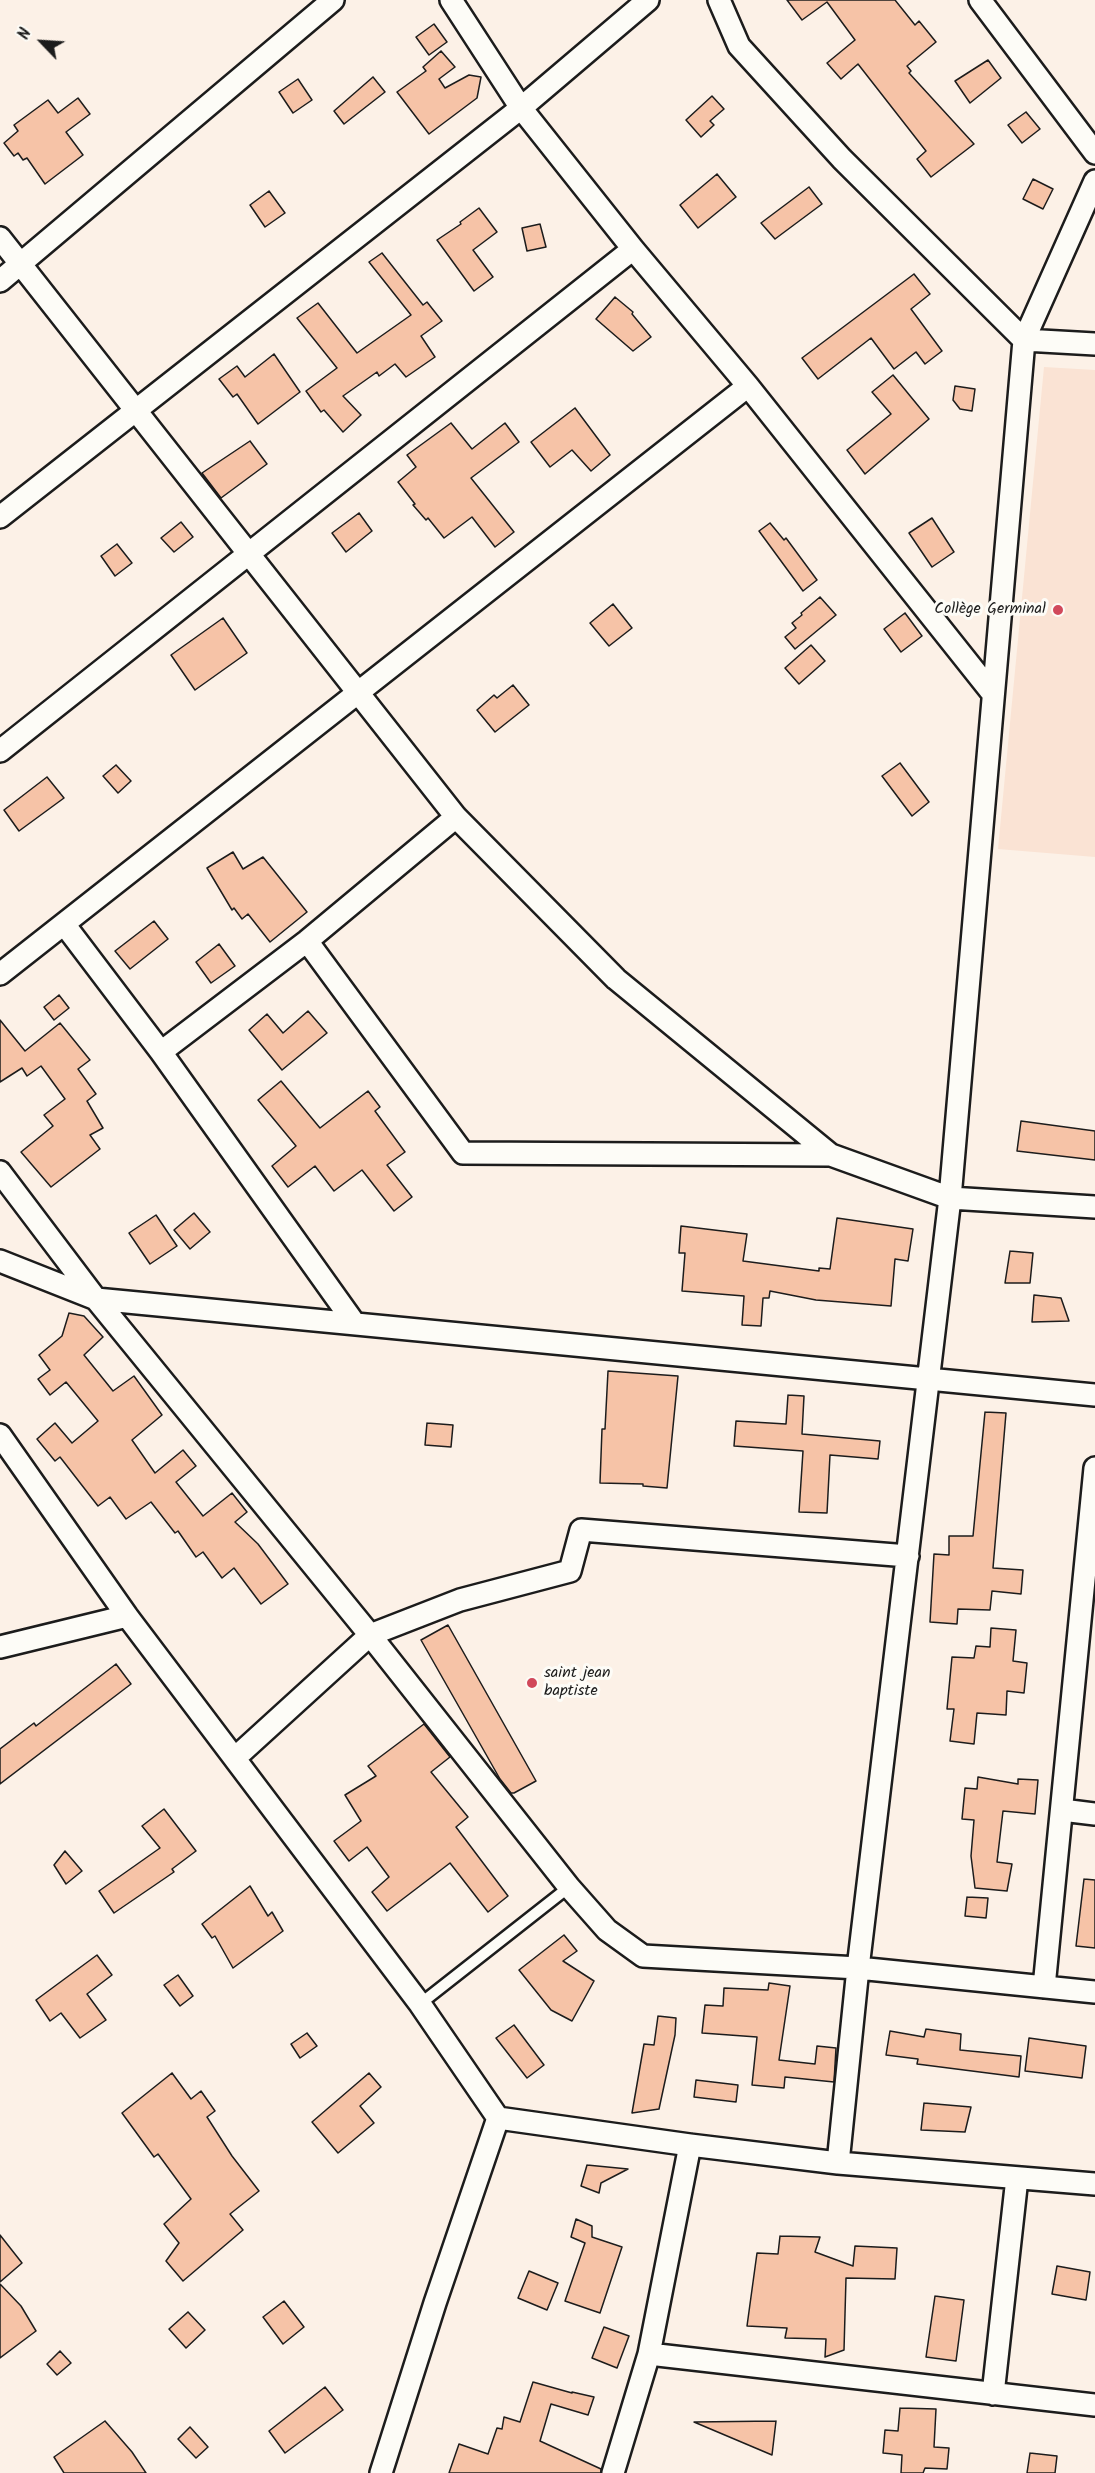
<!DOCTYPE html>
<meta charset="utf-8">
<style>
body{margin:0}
#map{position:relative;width:1095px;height:2473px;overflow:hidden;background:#fcf1e7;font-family:Kalam,sans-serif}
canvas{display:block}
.north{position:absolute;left:12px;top:12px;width:60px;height:60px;-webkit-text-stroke:4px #fdfcf7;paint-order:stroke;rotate:295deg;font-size:16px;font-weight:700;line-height:24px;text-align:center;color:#1c1c1c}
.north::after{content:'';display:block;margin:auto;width:21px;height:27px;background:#1c1c1c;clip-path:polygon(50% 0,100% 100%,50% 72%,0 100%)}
</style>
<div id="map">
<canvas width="1095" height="2473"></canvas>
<div class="north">N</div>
</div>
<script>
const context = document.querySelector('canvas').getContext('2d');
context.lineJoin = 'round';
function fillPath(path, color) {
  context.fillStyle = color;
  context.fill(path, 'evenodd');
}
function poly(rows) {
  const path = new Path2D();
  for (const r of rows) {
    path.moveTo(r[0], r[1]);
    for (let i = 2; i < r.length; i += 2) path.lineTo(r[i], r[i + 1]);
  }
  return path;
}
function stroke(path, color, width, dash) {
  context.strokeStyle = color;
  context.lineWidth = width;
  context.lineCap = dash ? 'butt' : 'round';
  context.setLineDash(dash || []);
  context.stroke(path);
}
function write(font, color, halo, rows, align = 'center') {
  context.font = font + ' Kalam,sans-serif';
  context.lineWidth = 6;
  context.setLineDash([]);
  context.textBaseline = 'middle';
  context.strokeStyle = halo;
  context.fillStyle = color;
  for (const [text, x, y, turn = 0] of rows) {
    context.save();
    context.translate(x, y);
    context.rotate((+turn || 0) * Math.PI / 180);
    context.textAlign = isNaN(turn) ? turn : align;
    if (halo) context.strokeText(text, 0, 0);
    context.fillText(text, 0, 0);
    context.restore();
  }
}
fillPath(poly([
 [1044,367,1095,370,1095,857,998,849]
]), '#fae3d4');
const building = poly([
 [787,0,895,0,915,25,919,21,936,42,907,66,911,71,909,73,974,144,931,177,917,159,926,151,858,64,841,79,827,63,855,40,827,2,802,20,787,0],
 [434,24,447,42,429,55,416,37,434,24],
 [441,51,455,67,439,79,445,88,469,75,481,77,477,98,429,134,397,92,426,71,423,67,441,51],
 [988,60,1001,78,970,103,955,81,988,60],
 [373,77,385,92,344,124,334,111,373,77],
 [298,79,312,100,293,113,279,92,298,79],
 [712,96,724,109,710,121,714,125,701,137,686,120,712,96],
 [78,98,90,114,66,132,83,155,45,184,27,158,23,160,18,153,14,156,4,143,18,131,14,125,48,100,58,113,78,98],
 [1026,112,1040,129,1022,143,1008,125,1026,112],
 [717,174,736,197,698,228,680,205,717,174],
 [1033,179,1053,189,1043,209,1023,199,1033,179],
 [809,187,822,204,775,239,761,223,809,187],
 [269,191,285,213,265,227,250,205,269,191],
 [479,208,497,232,473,250,493,277,474,291,437,240,461,224,460,222,479,208],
 [540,224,546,247,527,251,522,228,540,224],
 [382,253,423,305,427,302,442,321,421,336,435,357,406,377,395,364,379,376,377,372,343,396,361,415,343,432,324,410,321,412,306,391,337,368,297,318,318,303,357,353,411,315,369,262,382,253],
 [914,274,930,294,911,309,942,351,925,364,916,352,894,369,871,338,818,379,802,358,914,274],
 [615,297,633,312,632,314,651,337,633,351,596,319,615,297],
 [274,354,300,392,258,424,237,394,233,397,219,379,237,366,245,377,274,354],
 [893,375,929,419,865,474,847,450,891,414,872,392,893,375],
 [955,386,975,389,972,411,960,409,953,400,955,386],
 [575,408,610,455,591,471,572,450,550,467,531,442,575,408],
 [451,423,472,449,505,423,519,442,471,478,514,532,495,547,472,517,444,538,428,518,426,520,413,505,415,504,398,482,416,467,407,455,451,423],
 [250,441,267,464,221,498,202,473,250,441],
 [359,513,372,531,346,552,332,533,359,513],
 [932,518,954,552,932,567,909,533,932,518],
 [181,522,193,537,174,552,161,538,181,522],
 [770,523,784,540,786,538,817,580,803,591,759,531,770,523],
 [117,544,132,563,115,576,101,556,117,544],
 [820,597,836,615,795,649,785,637,796,628,792,623,802,615,801,613,820,597],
 [613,604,632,628,609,646,590,623,613,604],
 [905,613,922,636,901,652,884,629,905,613],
 [223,618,247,653,195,690,171,655,223,618],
 [811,645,825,661,799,684,785,668,811,645],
 [513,685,529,705,495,732,477,710,494,695,497,698,513,685],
 [900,763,929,802,912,816,882,776,900,763],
 [116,765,131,781,118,793,103,776,116,765],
 [47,777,64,798,19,831,4,810,47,777],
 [233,852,243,869,263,857,307,912,270,942,248,914,242,919,234,908,232,910,207,868,233,852],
 [154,921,168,939,130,969,115,951,154,921],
 [219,944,235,966,211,983,196,962,219,944],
 [59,995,69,1008,54,1020,44,1007,59,995],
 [308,1011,327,1033,282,1070,249,1030,267,1014,283,1033,308,1011],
 [0,1020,25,1051,60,1023,90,1060,78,1069,96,1094,87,1101,103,1128,90,1135,100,1149,51,1187,21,1152,53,1126,44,1115,65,1099,41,1066,27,1076,22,1068,0,1082,0,1020],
 [281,1081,320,1128,368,1091,380,1107,375,1111,405,1152,387,1165,412,1197,394,1211,362,1170,334,1191,315,1166,288,1187,272,1166,296,1146,258,1100,281,1081],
 [1021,1121,1095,1131,1095,1160,1017,1151,1021,1121],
 [194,1213,210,1232,190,1249,174,1230,194,1213],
 [156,1215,177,1246,150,1264,129,1233,156,1215],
 [837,1218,913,1229,908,1261,895,1259,891,1306,816,1300,770,1291,769,1298,763,1298,761,1326,742,1325,744,1296,682,1291,685,1253,679,1253,681,1226,747,1234,743,1261,819,1271,819,1268,830,1269,837,1218],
 [1010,1251,1033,1253,1030,1283,1005,1283,1010,1251],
 [1034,1295,1061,1298,1069,1321,1032,1322,1034,1295],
 [69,1313,84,1316,103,1337,84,1355,113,1391,134,1376,162,1415,132,1440,155,1473,183,1450,196,1466,176,1482,203,1516,232,1493,247,1512,235,1522,258,1544,288,1584,261,1604,234,1568,222,1578,203,1552,196,1557,178,1531,175,1533,151,1502,126,1519,110,1497,98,1506,60,1457,55,1461,37,1439,55,1423,72,1443,98,1421,66,1382,50,1395,38,1379,50,1370,39,1355,62,1336,69,1313],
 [608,1371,678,1376,667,1488,643,1486,643,1484,600,1483,602,1429,605,1429,608,1371],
 [788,1395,804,1396,802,1434,880,1441,878,1459,830,1455,827,1513,799,1512,803,1451,734,1446,736,1421,786,1424,788,1395],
 [985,1412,1006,1413,993,1568,1023,1570,1021,1594,992,1591,990,1610,958,1609,957,1624,930,1622,934,1554,949,1555,949,1536,973,1536,985,1412],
 [427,1423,453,1425,451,1447,425,1445,427,1423],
 [448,1625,536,1781,514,1793,511,1793,500,1779,421,1640,448,1625],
 [991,1628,1016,1630,1013,1661,1027,1663,1024,1693,1007,1691,1006,1715,977,1713,974,1744,950,1741,954,1709,947,1709,952,1657,974,1658,976,1646,990,1647,991,1628],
 [116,1664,131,1684,0,1784,0,1749,34,1723,36,1726,116,1664],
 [424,1724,450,1757,431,1772,468,1817,456,1827,508,1896,488,1912,450,1863,387,1911,372,1892,389,1877,367,1847,349,1861,334,1841,361,1821,345,1795,376,1776,368,1766,424,1724],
 [978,1777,1018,1784,1018,1779,1038,1780,1035,1814,1003,1811,997,1862,1012,1864,1007,1891,975,1888,971,1856,974,1820,962,1819,965,1788,977,1789,978,1777],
 [164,1809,196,1851,172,1869,174,1872,114,1913,99,1891,160,1848,142,1826,164,1809],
 [65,1851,82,1871,66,1884,54,1865,65,1851],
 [1084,1879,1095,1880,1095,1948,1076,1946,1084,1879],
 [250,1886,268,1916,272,1912,283,1931,233,1968,215,1936,212,1938,202,1924,250,1886],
 [967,1897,988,1898,986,1918,965,1916,967,1897],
 [564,1935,577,1951,563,1961,594,1981,572,2021,551,2010,519,1970,564,1935],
 [97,1955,112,1975,87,1994,106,2020,80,2038,61,2013,50,2021,36,2000,97,1955],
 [178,1975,193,1996,180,2006,164,1985,178,1975],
 [769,1983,790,1986,779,2060,815,2064,817,2046,836,2048,834,2082,785,2077,784,2088,752,2085,757,2037,702,2033,705,2005,723,2006,724,1988,768,1990,769,1983],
 [658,2016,676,2018,675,2035,659,2109,632,2113,644,2044,654,2045,658,2016],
 [514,2025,544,2065,527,2078,496,2038,514,2025],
 [926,2029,961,2034,960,2050,1021,2056,1019,2077,917,2064,918,2059,886,2055,890,2031,924,2037,926,2029],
 [307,2033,317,2046,300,2058,291,2044,307,2033],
 [1029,2038,1086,2046,1082,2078,1025,2071,1029,2038],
 [172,2073,191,2099,201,2091,215,2111,207,2117,232,2156,259,2191,230,2214,243,2230,183,2281,166,2261,179,2243,164,2224,191,2199,158,2154,154,2157,122,2113,172,2073],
 [369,2073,381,2087,360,2106,374,2123,338,2153,312,2122,369,2073],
 [696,2080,738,2085,736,2102,694,2097,696,2080],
 [924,2103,971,2107,965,2132,921,2130,924,2103],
 [587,2165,628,2169,601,2183,599,2193,581,2186,587,2165],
 [576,2219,592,2226,592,2237,622,2247,600,2313,565,2301,585,2243,571,2237,576,2219],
 [0,2235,22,2263,0,2282,0,2235],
 [780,2236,820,2237,815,2252,853,2266,855,2246,897,2248,895,2279,846,2278,844,2350,825,2357,826,2339,785,2338,787,2328,747,2326,757,2253,778,2254,780,2236],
 [1057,2266,1090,2272,1086,2300,1052,2294,1057,2266],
 [529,2271,558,2283,547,2310,518,2298,529,2271],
 [0,2284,21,2306,36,2331,0,2358,0,2284],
 [935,2296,964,2300,956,2361,926,2357,935,2296],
 [284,2301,304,2327,283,2344,263,2317,284,2301],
 [188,2312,205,2330,186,2348,169,2329,188,2312],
 [604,2327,629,2336,617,2368,592,2358,604,2327],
 [60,2351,71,2363,57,2375,47,2364,60,2351],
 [533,2382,572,2393,572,2392,594,2397,588,2415,551,2404,540,2441,601,2469,601,2473,449,2473,459,2444,488,2454,497,2428,502,2429,504,2417,520,2422,533,2382],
 [325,2387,343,2410,285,2453,269,2431,325,2387],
 [900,2408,936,2409,934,2447,949,2448,947,2469,925,2468,923,2473,901,2473,902,2455,883,2453,885,2430,898,2431,900,2408],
 [105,2421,132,2452,146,2473,64,2473,54,2457,105,2421],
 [776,2421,772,2455,694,2422,776,2421],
 [190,2427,208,2447,196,2458,178,2439,190,2427],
 [1030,2453,1057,2456,1055,2473,1027,2473,1030,2453]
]);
fillPath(building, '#f6c3a7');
stroke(building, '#1c1c1c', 1.5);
const service = poly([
 [420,2004,569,1887]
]);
const minor = poly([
 [451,0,521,108,633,249,748,386,993,694],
 [719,0,739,46,842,159,1024,340,1095,344],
 [980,0,1095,153],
 [0,238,456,817,616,979,831,1155],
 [0,281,333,0],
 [0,517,521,108,648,0],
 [0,751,633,249],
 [64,924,161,1052,355,1324],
 [307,941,463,1153,831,1155,950,1198,1095,1207],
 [0,974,748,386],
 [161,1052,307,941,456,817],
 [0,1172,96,1299,370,1635,569,1887,607,1930,643,1956,858,1968,1095,1992],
 [0,1261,96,1299,1095,1395],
 [0,1435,127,1616,420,2004,498,2118,690,2145,838,2163,1095,2184],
 [0,1647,127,1616],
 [235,1758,370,1635,460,1600,570,1571,581,1530,908,1556],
 [1062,1810,1095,1814],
 [1044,1987,1095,1468],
 [838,2163,858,1968,950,1198,1024,340,1095,181],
 [649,2354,1095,2405],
 [993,2394,1017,2178],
 [381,2473,435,2303,498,2118],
 [613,2473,649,2354,690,2145]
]);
stroke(service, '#1c1c1c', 15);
stroke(minor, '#1c1c1c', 26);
stroke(service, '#fdfcf7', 10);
stroke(minor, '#fdfcf7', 21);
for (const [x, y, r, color] of [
 [1058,610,6,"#d1495b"],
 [532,1683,6,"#d1495b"]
]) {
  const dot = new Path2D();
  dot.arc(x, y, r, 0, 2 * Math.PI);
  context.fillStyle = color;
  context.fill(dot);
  stroke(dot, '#fdfcf7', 2);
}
write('16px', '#1c1c1c', '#fdfcf7', [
 ["Collège Germinal",1046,610],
 ["saint jean",544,1674,"left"],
 ["baptiste",544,1692,"left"]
], 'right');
</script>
